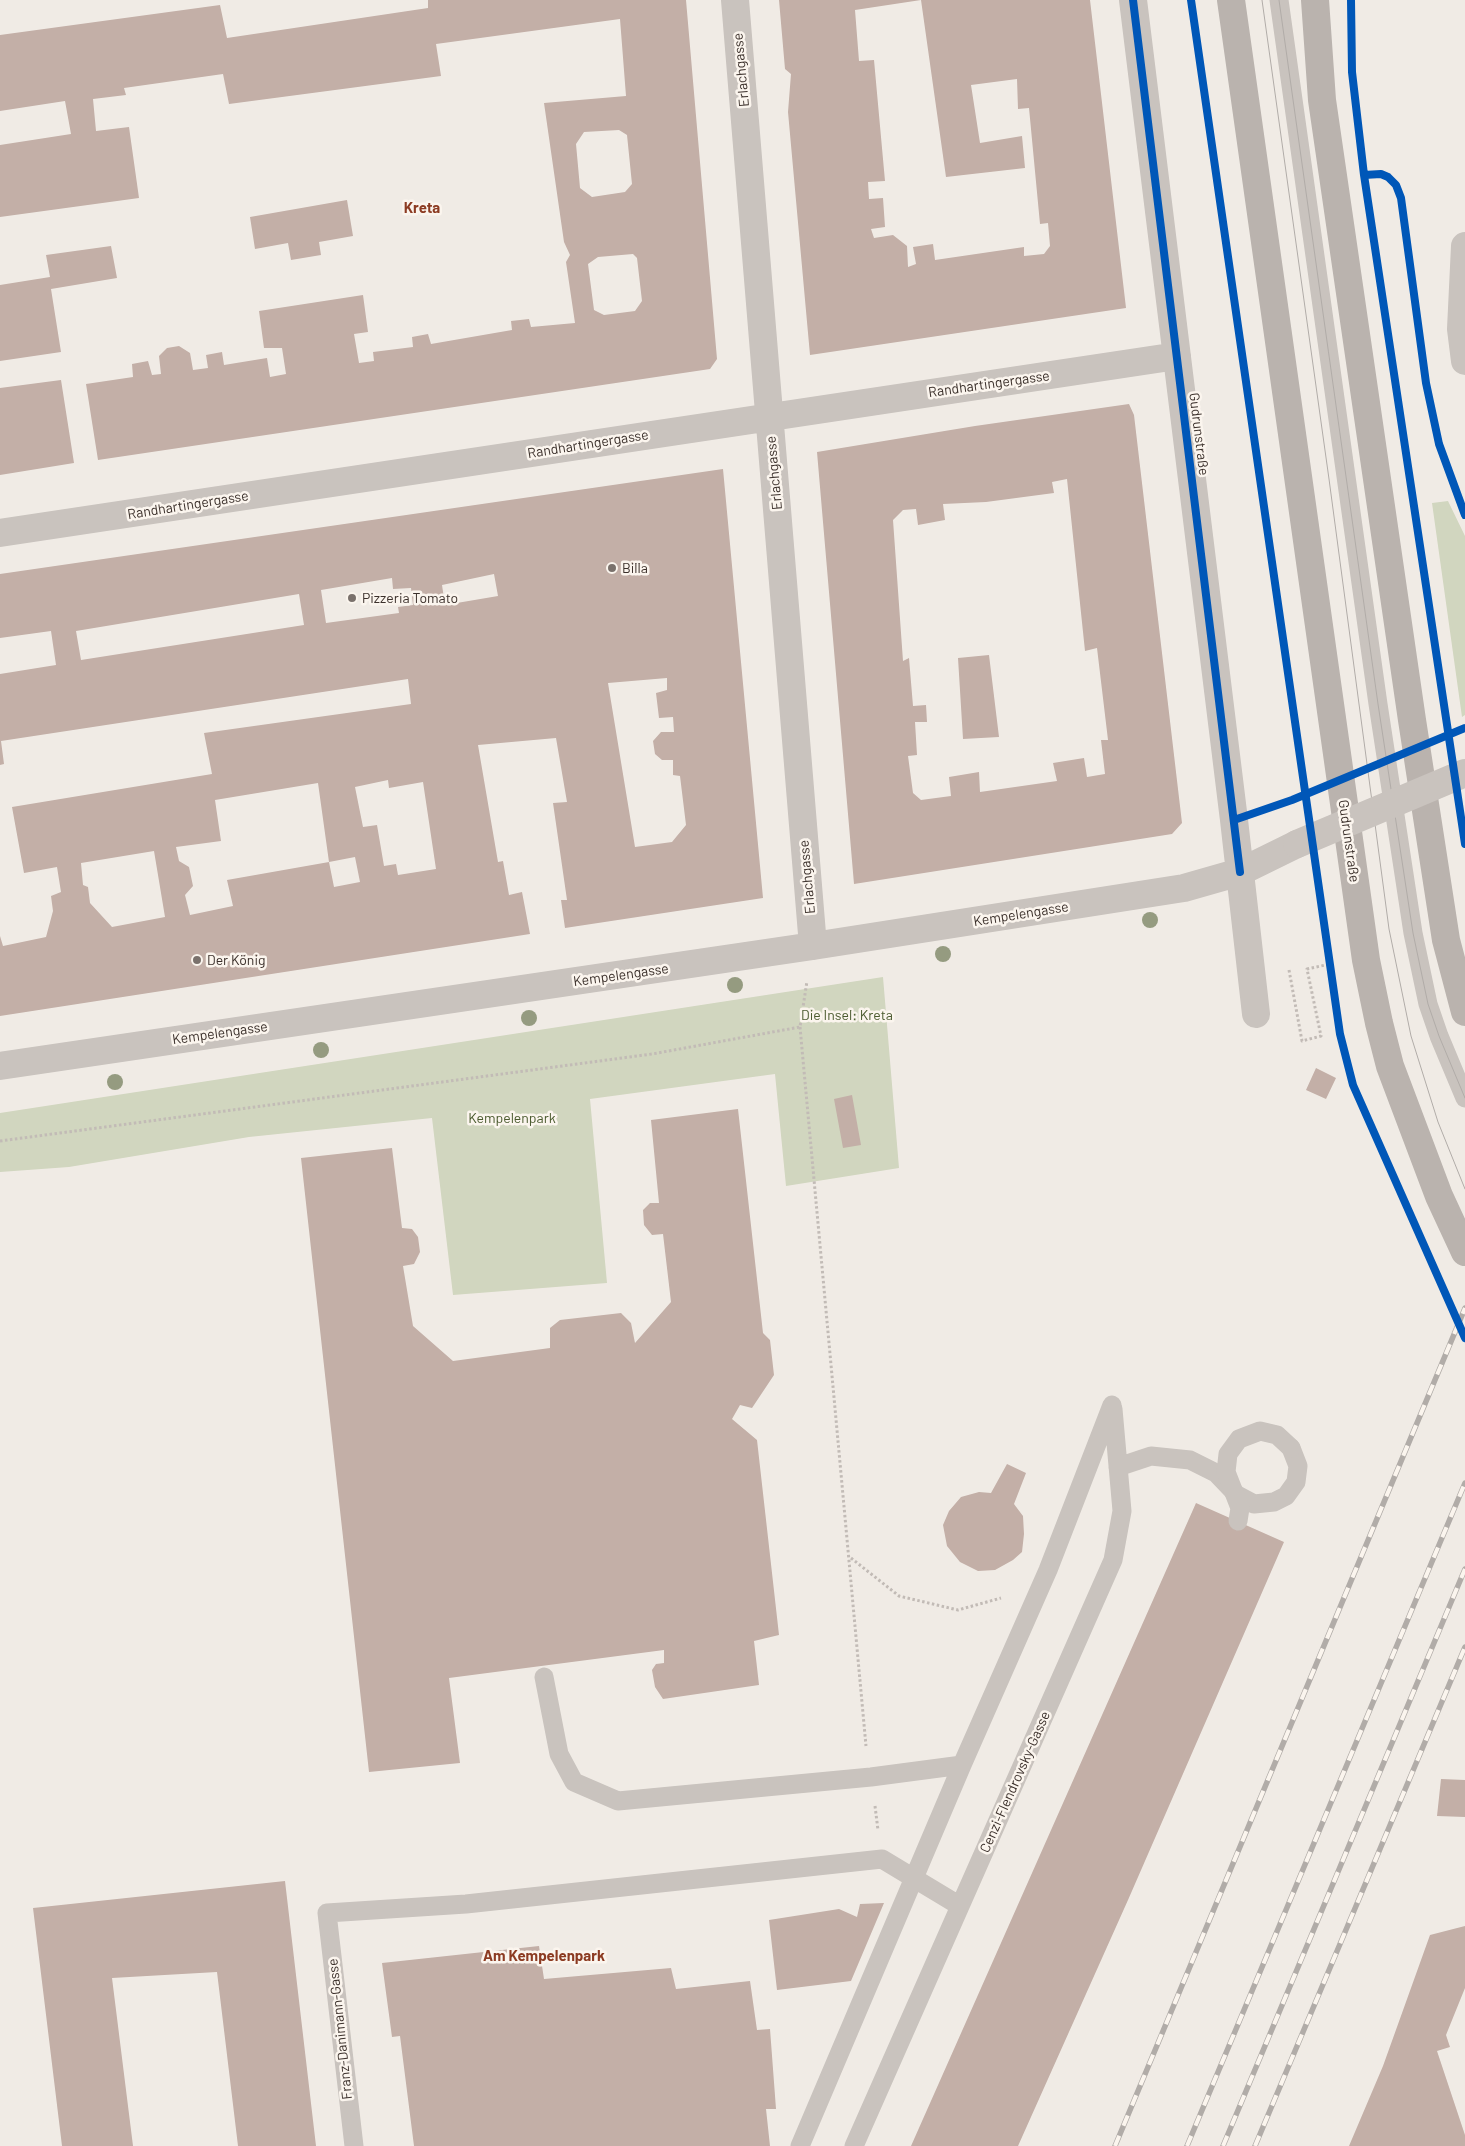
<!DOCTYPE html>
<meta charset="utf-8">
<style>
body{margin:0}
canvas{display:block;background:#f0ebe5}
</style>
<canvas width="1465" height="2146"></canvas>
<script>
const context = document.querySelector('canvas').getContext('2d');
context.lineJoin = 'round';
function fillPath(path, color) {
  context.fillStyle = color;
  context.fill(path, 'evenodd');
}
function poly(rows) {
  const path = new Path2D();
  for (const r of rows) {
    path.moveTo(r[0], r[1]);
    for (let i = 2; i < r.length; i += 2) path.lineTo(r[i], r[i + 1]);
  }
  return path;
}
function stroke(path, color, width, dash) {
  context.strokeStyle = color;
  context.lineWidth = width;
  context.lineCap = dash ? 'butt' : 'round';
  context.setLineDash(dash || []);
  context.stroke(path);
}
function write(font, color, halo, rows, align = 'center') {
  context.font = font + ' Barlow,sans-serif';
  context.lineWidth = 5;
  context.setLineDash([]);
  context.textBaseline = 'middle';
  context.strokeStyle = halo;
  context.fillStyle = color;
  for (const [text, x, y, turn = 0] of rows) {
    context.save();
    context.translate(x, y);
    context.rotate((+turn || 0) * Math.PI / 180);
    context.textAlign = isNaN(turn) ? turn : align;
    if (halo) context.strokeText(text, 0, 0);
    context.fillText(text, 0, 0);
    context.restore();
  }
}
fillPath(poly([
 [1448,501,1465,536,1465,715,1462,717,1432,503],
 [883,977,899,1168,786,1186,775,1074,590,1099,607,1283,453,1295,432,1118,249,1137,69,1167,0,1172,0,1113]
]), '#d1d6bf');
fillPath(poly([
 [428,0,686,0,717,359,710,369,98,460,86,384,133,377,132,364,148,361,152,375,161,374,159,356,167,348,179,346,190,353,193,370,208,368,206,355,222,352,224,365,267,358,270,377,286,374,282,348,264,348,259,311,363,295,368,332,354,334,359,363,374,361,373,352,413,347,412,337,428,334,431,344,512,330,511,321,529,319,531,327,575,323,566,262,570,255,564,242,544,103,626,96,620,19,436,44,441,76,229,104,223,74,124,88,126,95,93,99,96,131,129,127,139,198,0,217,0,145,71,134,65,101,0,111,0,35,220,5,227,38,428,8],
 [619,130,627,135,632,184,625,192,592,197,580,188,576,144,584,132],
 [633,254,637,258,642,301,635,311,604,315,594,310,588,264,598,257],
 [779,0,921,0,855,10,859,61,874,60,885,181,868,182,869,199,883,198,885,227,871,229,874,238,893,235,907,246,908,267,916,264,913,247,933,244,935,260,1024,247,1024,256,1044,254,1050,246,1048,223,1040,224,1029,108,1018,109,1017,79,971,85,980,143,1022,136,1025,168,946,177,921,0,1090,0,1126,308,810,355,788,112,791,74,785,69],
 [347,200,353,236,319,242,321,255,291,260,288,243,255,249,250,217],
 [111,246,117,278,51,289,61,352,0,361,0,285,50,277,46,255],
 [61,380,74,463,0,475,0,388],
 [1129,404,1134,415,1182,823,1172,834,854,884,817,452,975,426],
 [1067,479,1085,651,1097,648,1108,740,1101,740,1105,774,1087,777,1084,758,1053,763,1057,781,980,792,979,772,949,777,951,796,921,800,913,793,908,756,917,755,915,722,927,722,926,705,913,706,909,658,903,661,893,520,903,510,916,509,918,525,945,520,943,504,986,502,1054,493,1052,482],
 [723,469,763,898,565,928,561,900,567,900,553,803,567,802,556,738,478,745,498,862,503,861,509,895,522,892,530,934,0,1016,0,936,3,946,46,937,53,911,51,896,61,892,57,867,24,873,12,807,212,774,204,733,411,704,408,679,1,741,4,764,0,765,0,674,56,665,51,631,0,638,0,574],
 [494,574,498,596,445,605,442,585],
 [392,578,393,589,411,588,413,605,398,607,399,613,326,623,321,590],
 [299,594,304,625,81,660,76,631],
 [667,678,667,690,656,693,659,718,673,717,674,732,661,732,653,741,655,754,662,760,673,760,673,775,680,776,686,825,672,842,635,847,608,683],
 [388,780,389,788,423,782,436,869,398,875,396,864,384,866,377,825,363,827,355,787],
 [318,783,329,862,355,857,360,882,334,887,329,862,227,880,233,906,190,915,185,895,193,886,189,867,179,861,176,847,221,841,215,800],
 [154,851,165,917,112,927,90,903,88,887,83,885,81,863],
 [989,655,999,737,963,739,958,658],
 [1316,1068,1336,1078,1326,1099,1306,1090],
 [852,1095,861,1145,843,1148,834,1099],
 [738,1109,763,1333,770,1340,774,1375,752,1408,740,1405,732,1419,757,1440,779,1635,754,1641,759,1685,663,1699,655,1687,652,1670,656,1664,664,1663,664,1650,449,1678,460,1763,369,1772,301,1158,392,1148,402,1228,412,1229,418,1237,420,1252,414,1264,403,1266,413,1326,453,1361,550,1348,550,1328,560,1320,621,1313,631,1323,635,1343,671,1302,663,1234,652,1235,644,1225,643,1210,650,1203,659,1203,651,1120],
 [1007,1464,1026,1473,1014,1504,1023,1516,1024,1534,1022,1552,1013,1560,995,1570,978,1571,960,1562,947,1546,943,1525,949,1511,961,1497,979,1492,991,1493],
 [1196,1503,1284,1542,1128,1900,1018,2146,911,2146],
 [1441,1779,1465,1780,1465,1817,1437,1816],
 [285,1881,316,2146,238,2146,217,1972,112,1978,133,2146,62,2146,33,1908],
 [884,1903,851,1981,777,1990,769,1920,839,1909,857,1917,860,1904],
 [1465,1926,1465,1988,1446,2035,1450,2047,1437,2051,1465,2135,1465,2146,1349,2146,1383,2066,1430,1935],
 [539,1946,544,1979,671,1968,676,1989,750,1981,757,2030,770,2029,776,2109,766,2109,770,2146,414,2146,400,2036,392,2037,382,1963]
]), '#c3afa7');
stroke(poly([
 [1289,970,1302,1041,1321,1036,1307,969,1330,964],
 [800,1027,866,1746],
 [0,1141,652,1054,800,1027,807,981],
 [851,1558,899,1596,958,1610,1001,1598],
 [875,1806,878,1830]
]), '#c2bbb6', 3, [2.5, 2.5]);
stroke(poly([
 [1279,0,1378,704,1413,933,1428,1004,1439,1036,1465,1098],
 [1118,1467,1151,1456,1190,1460,1216,1473,1237,1495,1254,1504,1274,1502,1286,1496,1296,1482,1298,1466,1291,1448],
 [544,1677,559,1754,574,1782,618,1801,871,1777,962,1765],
 [354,2146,327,1913,466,1904,882,1859,960,1906],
 [800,2146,962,1765,1048,1570,1112,1405],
 [854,2146,1113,1560,1122,1511,1113,1409]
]), '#c9c3be', 19);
stroke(poly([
 [735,0,813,946],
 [1133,0,1234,820,1256,1014],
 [1465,246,1461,329,1465,361],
 [0,533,1177,356],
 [0,1066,813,946,1184,888,1240,872,1297,844]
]), '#c9c3be', 28);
stroke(poly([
 [1231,0,1366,960,1379,1023,1390,1066,1439,1196,1465,1252],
 [1315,0,1322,100,1412,720,1446,940,1465,1012]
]), '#bab3ae', 28);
stroke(poly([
 [1262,0,1329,479,1389,929,1411,1036,1438,1122,1465,1189],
 [1279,0,1378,704,1413,933,1428,1004,1439,1036,1465,1098]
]), '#b1aca8', 1);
const rail = poly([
 [1115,2146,1465,1308],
 [1187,2146,1465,1483],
 [1223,2146,1465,1569],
 [1255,2146,1465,1647]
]);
stroke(rail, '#b1aca8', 5.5);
stroke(rail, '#fbf5ee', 4, [11]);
stroke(poly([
 [1238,1521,1240,1508,1226,1472,1228,1454,1239,1439,1260,1431,1277,1435,1291,1448]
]), '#c9c3be', 19);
stroke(poly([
 [1297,844,1465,773]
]), '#c9c3be', 28);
stroke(poly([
 [1133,0,1240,872],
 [1191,0,1340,1034,1353,1085,1465,1338],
 [1351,0,1352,72,1364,175,1465,844],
 [1364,175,1381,174,1388,177,1396,185,1401,198,1426,383,1439,444,1465,515],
 [1234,820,1292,800,1465,728]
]), '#0057b8', 8);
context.fillStyle = '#959b80';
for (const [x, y] of [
 [1150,920],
 [943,954],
 [735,985],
 [529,1018],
 [321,1050],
 [115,1082]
]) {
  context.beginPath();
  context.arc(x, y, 8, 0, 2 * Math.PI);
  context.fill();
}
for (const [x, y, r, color] of [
 [612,568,5,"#7a716c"],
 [352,598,5,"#7a716c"],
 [197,960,5,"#7a716c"]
]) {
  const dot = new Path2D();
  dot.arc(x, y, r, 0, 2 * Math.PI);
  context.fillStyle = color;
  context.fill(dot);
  stroke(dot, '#fbf5ee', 2);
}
write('14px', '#3b302b', '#fbf5ee', [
 ["Erlachgasse",741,70,-95],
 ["Randhartingergasse",989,384,-8],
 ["Gudrunstraße",1199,434,83],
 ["Randhartingergasse",588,444,-9],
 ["Erlachgasse",774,473,-95],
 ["Randhartingergasse",188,505,-9],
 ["Gudrunstraße",1349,841,82],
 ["Erlachgasse",807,877,-95],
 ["Kempelengasse",1021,914,-9],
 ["Kempelengasse",621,975,-8],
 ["Kempelengasse",220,1033,-8],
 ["Cenzi-Flendrovsky-Gasse",1015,1782,-66],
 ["Franz-Danimann-Gasse",340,2029,-96]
]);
write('14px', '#3b302b', '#fbf5ee', [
 ["Billa",622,568],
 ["Pizzeria Tomato",362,598],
 ["Der König",207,960]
], 'left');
write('14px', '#4a5a2e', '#fbf5ee', [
 ["Die Insel: Kreta",847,1015],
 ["Kempelenpark",512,1118]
]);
write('bold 15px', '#8c3b22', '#fbf5ee', [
 ["Kreta",422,208],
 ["Am Kempelenpark",544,1956]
]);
</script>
